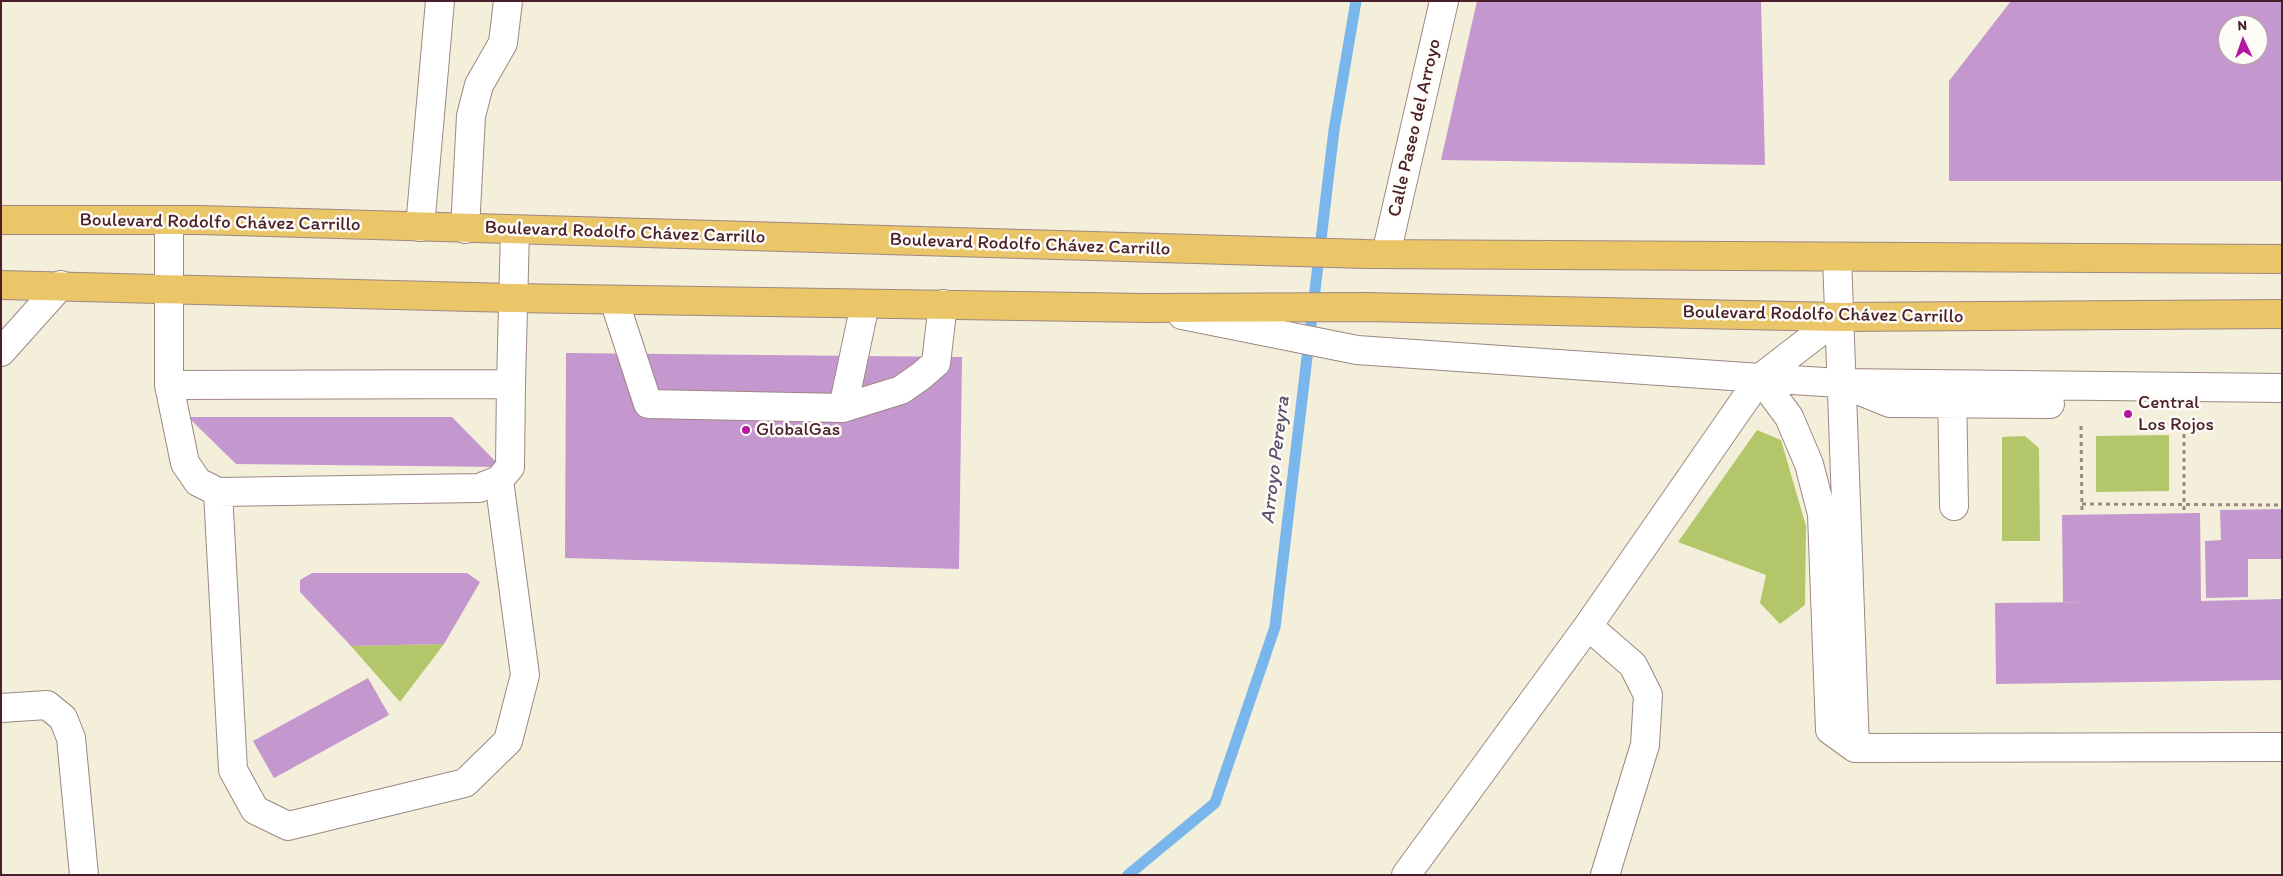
<!DOCTYPE html>
<meta charset="utf-8">
<style>
body{margin:0}
#map{position:relative;width:2283px;height:876px;overflow:hidden;background:#f3efdb;font-family:Itim,sans-serif}
canvas{display:block}
.frame{position:absolute;inset:0;border:2px solid #4a1f2b;pointer-events:none}
.north{position:absolute;left:2218px;top:15px;width:50px;height:50px;box-sizing:border-box;background:#fdfcf7;border:1px solid #b5a4a5;border-radius:50%;rotate:357deg;font-size:14px;font-weight:700;line-height:20px;text-align:center;color:#4a1f2b}
.north::after{content:'';display:block;margin:auto;width:18px;height:22px;background:#b5179e;clip-path:polygon(50% 0,100% 100%,50% 72%,0 100%)}
</style>
<div id="map">
<canvas width="2283" height="876"></canvas>
<div class="frame"></div>
<div class="north">N</div>
</div>
<script>
const context = document.querySelector('canvas').getContext('2d');
context.lineJoin = 'round';
function fillPath(path, color) {
  context.fillStyle = color;
  context.fill(path, 'evenodd');
}
function poly(rows) {
  const path = new Path2D();
  for (const r of rows) {
    path.moveTo(r[0], r[1]);
    for (let i = 2; i < r.length; i += 2) path.lineTo(r[i], r[i + 1]);
  }
  return path;
}
function stroke(path, color, width, dash) {
  context.strokeStyle = color;
  context.lineWidth = width;
  context.lineCap = dash ? 'butt' : 'round';
  context.setLineDash(dash || []);
  context.stroke(path);
}
function write(font, color, halo, rows, align = 'center') {
  context.font = font + ' Itim,sans-serif';
  context.lineWidth = 5;
  context.setLineDash([]);
  context.textBaseline = 'middle';
  context.strokeStyle = halo;
  context.fillStyle = color;
  for (const [text, x, y, turn = 0] of rows) {
    context.save();
    context.translate(x, y);
    context.rotate((+turn || 0) * Math.PI / 180);
    context.textAlign = isNaN(turn) ? turn : align;
    if (halo) context.strokeText(text, 0, 0);
    context.fillText(text, 0, 0);
    context.restore();
  }
}
fillPath(poly([
 [1757,430,1781,440,1806,526,1805,605,1780,624,1760,603,1766,575,1678,542],
 [2169,435,2169,491,2096,492,2096,436],
 [2025,436,2039,448,2040,541,2002,541,2002,437],
 [444,644,400,702,351,646]
]), '#b4c66a');
stroke(poly([
 [1128,875,1215,803,1275,627,1334,130,1356,1]
]), '#78b6eb', 11);
fillPath(poly([
 [1477,1,1761,1,1765,165,1441,160],
 [2011,1,2282,1,2282,181,1949,181,1949,81],
 [2228,25,2258,25,2258,55,2228,55],
 [566,353,962,357,959,569,565,558],
 [188,417,452,417,501,467,236,464],
 [2282,509,2282,559,2248,559,2248,597,2206,598,2205,541,2221,540,2220,510],
 [2200,513,2201,601,2282,599,2282,680,1996,684,1995,603,2092,602,2063,602,2062,515],
 [312,573,467,573,480,582,444,644,351,646,300,592,300,580],
 [368,678,389,715,274,778,253,741]
]), '#c497ce');
const minor = poly([
 [169,220,169,385,511,384,515,230],
 [420,227,440,1],
 [465,229,471,116,479,85,503,43,508,1],
 [1386,254,1444,1],
 [1837,257,1855,748],
 [614,300,648,404,843,408,901,390,921,376,936,363,943,304],
 [1182,315,1357,350,1760,378,1840,383,2282,388],
 [1,352,61,285],
 [1760,378,1789,417,1809,464,1822,514,1830,730,1855,748,2282,747],
 [169,385,185,463,198,482,218,492,479,488,499,480,510,467,511,384],
 [1952,386,1954,506],
 [1853,388,1890,403,2050,404],
 [843,408,865,304],
 [218,492,233,770,255,810,288,826,465,783,508,741,525,675,499,480],
 [1588,626,1633,665,1648,695,1645,745,1605,875],
 [1,708,47,705,63,718,71,738,84,875],
 [1406,875,1588,626,1760,378,1839,317]
]);
const major = poly([
 [1,220,200,220,1366,254,2282,259],
 [1,285,512,298,1146,308,1365,307,1839,317,2282,314]
]);
stroke(minor, '#9e8783', 30);
stroke(major, '#9e8783', 30);
stroke(poly([
 [2081,426,2082,514],
 [2184,426,2184,513],
 [2082,504,2282,505]
]), '#9e8783', 3, [4, 4]);
stroke(minor, '#fff', 28);
stroke(major, '#ebc669', 28);
for (const [x, y, r, color] of [
 [2128,414,5,"#b5179e"],
 [746,430,5,"#b5179e"]
]) {
  const dot = new Path2D();
  dot.arc(x, y, r, 0, 2 * Math.PI);
  context.fillStyle = color;
  context.fill(dot);
  stroke(dot, '#fdfcf7', 2);
}
write('19px', '#4a1f2b', '#fdfcf7', [
 ["Calle Paseo del Arroyo",1415,128,-77],
 ["Boulevard Rodolfo Chávez Carrillo",220,223,1],
 ["Boulevard Rodolfo Chávez Carrillo",625,233,2],
 ["Boulevard Rodolfo Chávez Carrillo",1030,245,2],
 ["Boulevard Rodolfo Chávez Carrillo",1823,315,1]
]);
write('19px', '#4a1f2b', '#fdfcf7', [
 ["Central",2138,403],
 ["Los Rojos",2138,425],
 ["GlobalGas",756,430]
], 'left');
write('italic 20px', '#5a546e', '#fdfcf7', [
 ["Arroyo Pereyra",1276,460,-83]
]);
</script>
